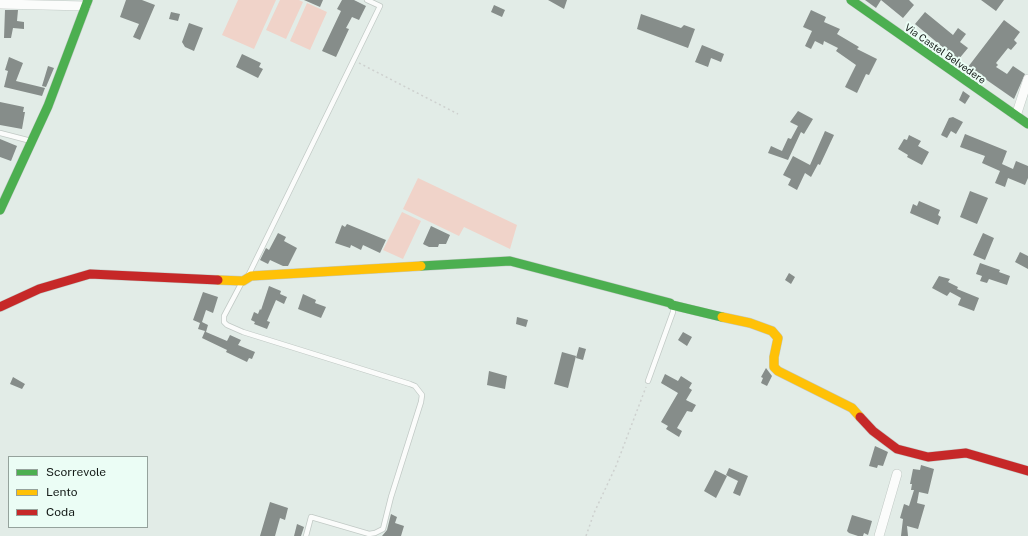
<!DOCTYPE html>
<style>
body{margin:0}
#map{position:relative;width:1028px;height:536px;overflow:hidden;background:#e2ece7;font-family:"Public Sans",sans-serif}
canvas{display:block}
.legend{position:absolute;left:8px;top:456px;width:140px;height:72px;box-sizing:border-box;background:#ebfdf5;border:1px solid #95a29c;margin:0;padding:5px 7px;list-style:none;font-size:12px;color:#141a17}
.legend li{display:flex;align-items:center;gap:8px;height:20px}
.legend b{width:20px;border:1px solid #95a29c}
</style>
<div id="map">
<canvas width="1028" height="536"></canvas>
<ul class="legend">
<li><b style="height:5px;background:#4caf50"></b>Scorrevole</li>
<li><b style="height:5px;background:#ffc107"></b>Lento</li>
<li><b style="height:5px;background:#c62828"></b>Coda</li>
</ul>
</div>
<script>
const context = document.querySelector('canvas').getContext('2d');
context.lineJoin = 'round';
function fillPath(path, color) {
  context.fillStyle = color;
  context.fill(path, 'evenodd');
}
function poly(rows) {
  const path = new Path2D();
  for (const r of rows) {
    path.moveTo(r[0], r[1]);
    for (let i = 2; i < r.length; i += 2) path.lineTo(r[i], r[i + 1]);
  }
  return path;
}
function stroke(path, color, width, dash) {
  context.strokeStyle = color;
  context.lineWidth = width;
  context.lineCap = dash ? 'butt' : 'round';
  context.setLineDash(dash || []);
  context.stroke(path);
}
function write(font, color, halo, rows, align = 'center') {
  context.font = font + ' "Public Sans",sans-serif';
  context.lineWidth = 4;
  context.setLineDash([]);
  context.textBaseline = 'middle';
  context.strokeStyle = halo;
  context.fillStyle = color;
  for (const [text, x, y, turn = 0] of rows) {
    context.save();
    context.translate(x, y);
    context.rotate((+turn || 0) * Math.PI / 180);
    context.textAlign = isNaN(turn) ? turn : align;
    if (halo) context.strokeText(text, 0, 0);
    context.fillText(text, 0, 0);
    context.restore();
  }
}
fillPath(poly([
 [238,0,276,0,254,49,222,35],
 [280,0,299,0,303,2,286,39,266,30],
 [307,3,327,12,310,50,290,41],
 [418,178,517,225,510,249,464,227,459,236,403,209],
 [402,212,421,221,403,259,383,250]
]), '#f0d3c9');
fillPath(poly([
 [126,0,142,0,155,5,140,40,133,37,139,24,120,17],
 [304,0,323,0,320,7],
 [342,0,354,0,366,6,359,20,352,17,346,28,349,29,336,57,322,51,341,11,337,9],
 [548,0,567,0,564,9],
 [865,0,909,0,914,5,903,18,881,0,876,8],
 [981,0,1004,0,996,11],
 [494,5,505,10,502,17,491,12],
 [5,10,18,10,17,21,24,22,24,29,13,28,11,38,4,38],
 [811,10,826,17,824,22,840,29,837,34,859,47,857,49,877,59,869,75,866,74,857,93,845,87,856,65,836,51,838,48,824,41,823,45,815,41,811,49,805,46,812,31,803,27],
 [171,12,180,14,178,21,169,19],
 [925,12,953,35,958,28,966,34,960,42,968,48,958,60,915,24],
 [641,14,681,28,684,25,695,29,688,48,637,29],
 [1004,20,1020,32,1014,40,1017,43,1011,50,1008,48,996,63,998,65,996,67,1007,74,1013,66,1025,74,1014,99,968,67],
 [189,23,203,28,194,51,185,47,182,42],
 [702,45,724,54,721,62,711,58,708,67,695,62],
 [242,54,261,63,259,67,263,69,258,78,236,67],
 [9,57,23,63,16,81,45,88,42,96,4,87,8,71,5,70],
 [48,66,54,68,46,87,42,86],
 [963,91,970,96,965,104,959,100],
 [0,102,24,107,23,112,25,112,22,129,0,125],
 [798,111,813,119,804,134,801,132,788,160,768,153,771,146,782,151,788,138,791,139,798,126,790,122],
 [953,117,963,122,956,134,951,131,947,138,941,135,949,118],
 [825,131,834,135,820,165,818,164,811,177,805,173,797,190,788,185,791,179,783,175,793,156,810,165],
 [965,134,1007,151,1002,164,1013,169,1016,161,1028,166,1028,178,1025,185,1008,178,1005,187,995,183,1000,171,982,163,985,156,960,147],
 [909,135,921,141,918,146,929,152,922,165,907,157,908,155,898,149,904,139,907,140],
 [0,139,17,146,11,161,0,157],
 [970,191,988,198,977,224,960,217],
 [919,201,940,210,938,215,941,217,938,225,910,213,913,204,917,206],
 [347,224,386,240,380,253,363,245,361,250,351,245,350,248,335,243,342,225,345,227],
 [431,226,450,235,446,244,439,244,438,247,429,247,423,244],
 [278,233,286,237,284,241,297,248,288,266,283,266,270,260,268,264,260,260,266,248,269,250],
 [983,233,994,238,985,260,973,255],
 [1020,252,1028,256,1028,269,1015,262],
 [980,263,1000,270,999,272,1010,276,1007,285,989,279,987,283,980,281,982,276,976,274],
 [789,273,795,277,791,284,785,280],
 [939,276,950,279,948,282,958,287,957,289,979,298,974,311,958,305,961,298,950,292,947,296,932,288],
 [269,286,281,291,280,294,287,297,284,304,276,300,267,321,270,322,267,329,254,324,255,322,251,320,254,312,258,314,260,309,261,310],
 [203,292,218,297,213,313,206,310,202,322,208,325,206,332,227,341,230,335,241,340,238,345,255,352,252,359,249,358,247,362,226,352,227,350,202,338,205,331,198,329,200,323,193,320],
 [303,294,316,300,315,303,326,307,321,318,298,309],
 [517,317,528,320,526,327,516,324],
 [683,332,692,337,687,346,678,340],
 [579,347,586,349,583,360,576,358],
 [562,352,576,356,568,388,554,384],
 [766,368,772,376,767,386,761,383,763,378,761,377],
 [489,371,507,376,505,389,487,385],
 [665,374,678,381,681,376,692,383,689,388,692,390,686,400,696,405,692,412,687,411,677,428,682,431,679,437,666,429,668,426,661,422,678,393,661,383],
 [13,377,25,384,22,389,10,384],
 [875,446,888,452,883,466,878,465,877,468,869,466],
 [921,465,934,469,928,494,919,492,917,503,925,505,918,529,907,526,908,536,901,536,903,519,900,518,904,504,909,506,914,490,911,490,912,484,910,484,913,469,920,470],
 [729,468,748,476,740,496,733,493,738,481,726,475],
 [715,470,727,476,716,498,704,491],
 [270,502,288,508,285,520,280,518,275,536,260,536],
 [391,514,397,517,395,523,404,526,401,536,382,536,387,530],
 [852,515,872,521,868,535,864,533,863,536,858,536,849,533,847,531],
 [297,524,304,527,301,536,294,536]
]), '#868d8a');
const lane = poly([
 [0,133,31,141],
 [249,274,380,6,367,0],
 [242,282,224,316,224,322,227,325,243,332,410,384,415,386,422,395,421,402,391,497,383,529,375,533,369,534,311,517,306,536],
 [648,381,673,312,673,307]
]);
const street = poly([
 [0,4,86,6],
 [1016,116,1028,79],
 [879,536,897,474]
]);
const fast = poly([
 [851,0,1028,124],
 [0,210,48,106,88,0],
 [421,266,510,261,670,303,672,305,722,317]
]);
const slow = poly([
 [218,280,243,281,251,276,421,266],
 [722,317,750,323,772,331,778,338,774,357,774,367,778,371,852,408,860,417]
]);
const jam = poly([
 [0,307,39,289,90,274,218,280],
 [860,417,873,431,897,449,928,457,966,453,1028,471]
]);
stroke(lane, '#c1c9c5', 6);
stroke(street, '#c1c9c5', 10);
stroke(fast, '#c1c9c5', 10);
stroke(slow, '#c1c9c5', 10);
stroke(jam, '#c1c9c5', 10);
stroke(poly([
 [359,63,458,114],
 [586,536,594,513,616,466,646,387]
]), '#ced1cf', 1.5, [2, 3]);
stroke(lane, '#fbfcfb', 4.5);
stroke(street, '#fbfcfb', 9);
stroke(fast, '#4caf50', 9);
stroke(slow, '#ffc107', 9);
stroke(jam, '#c62828', 9);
write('10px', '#141a17', '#ebfdf5', [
 ["Via Castel Belvedere",945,54,35]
]);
</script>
